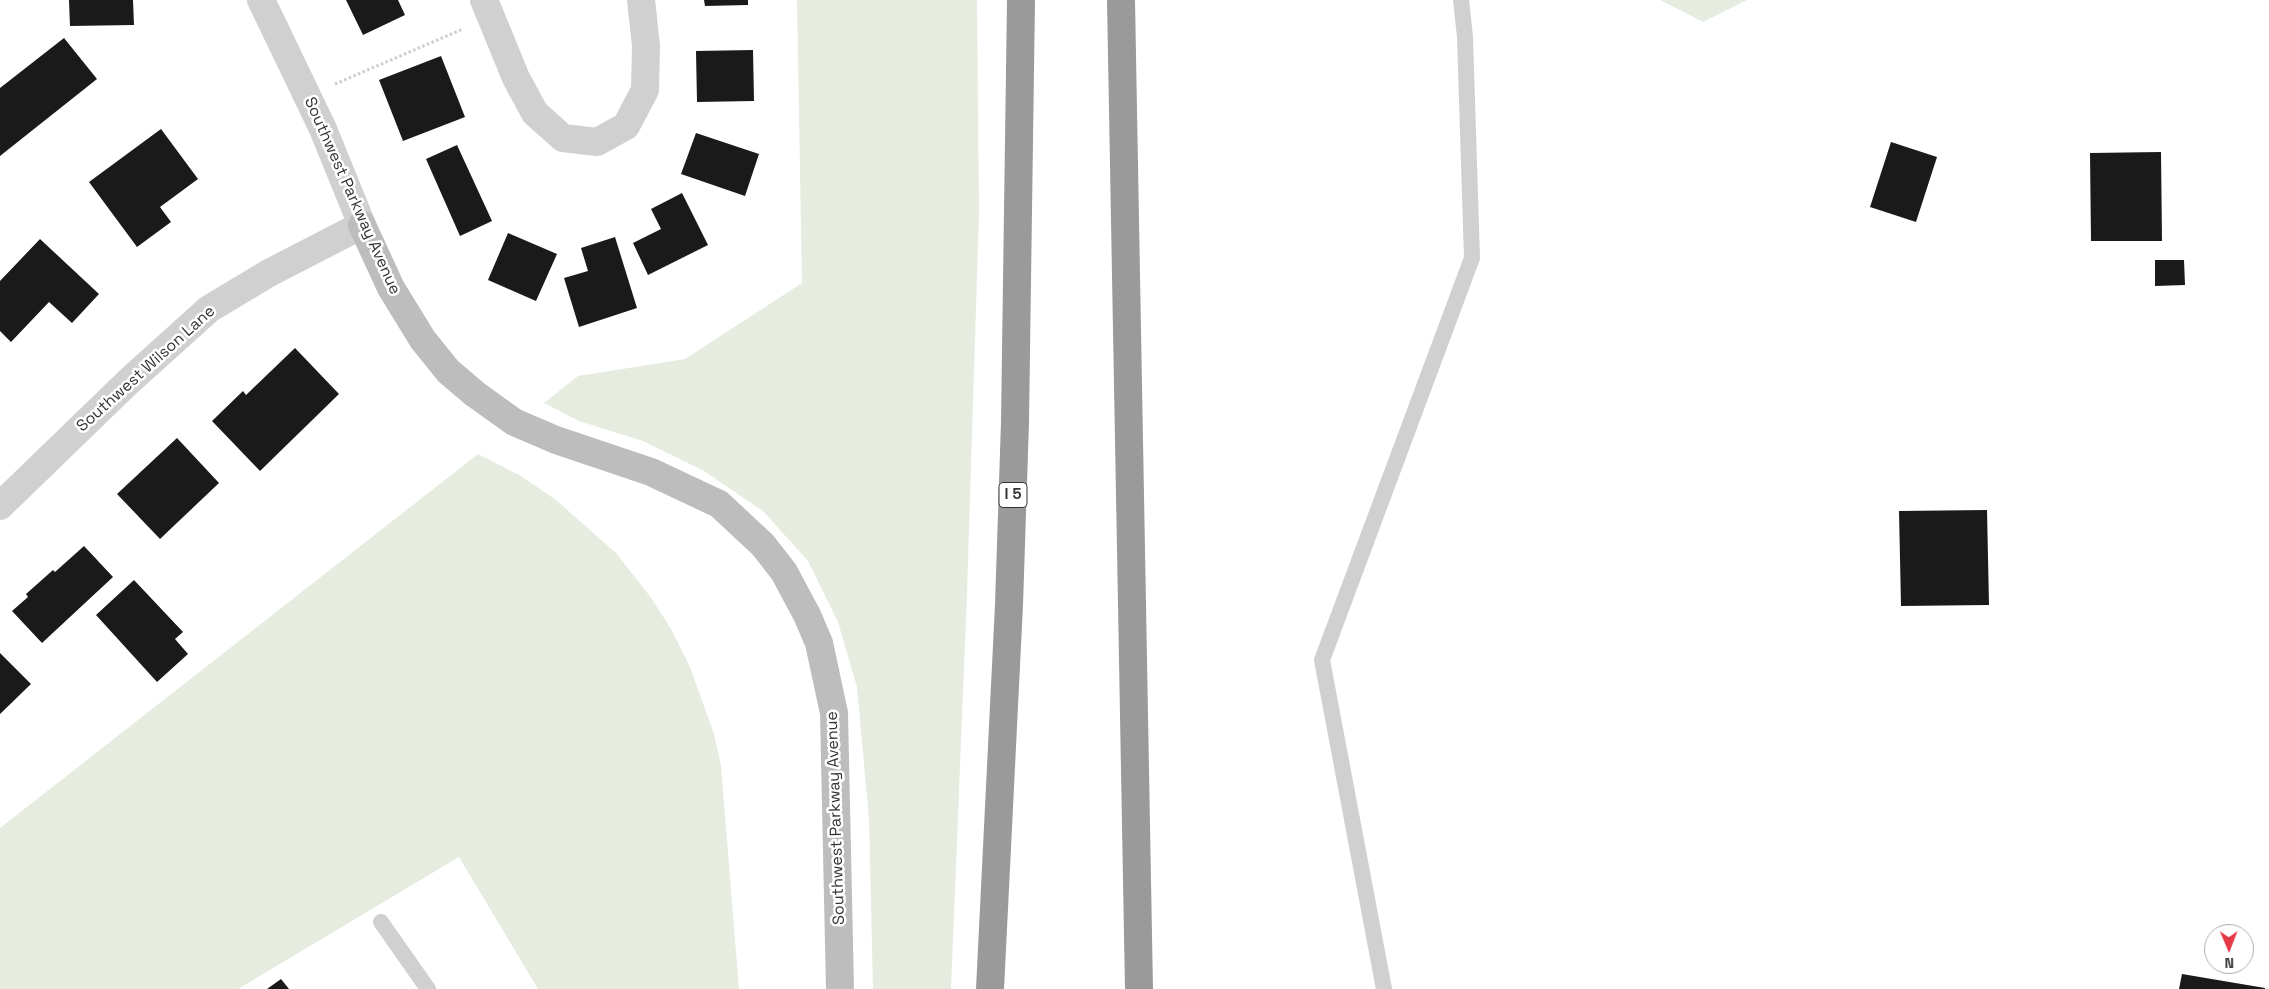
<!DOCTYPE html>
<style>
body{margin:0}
#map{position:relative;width:2269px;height:989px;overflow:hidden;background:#fff;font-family:"Space Grotesk",sans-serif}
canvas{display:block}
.north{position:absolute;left:2204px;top:924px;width:50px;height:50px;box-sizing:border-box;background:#fff;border:1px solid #adadad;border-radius:50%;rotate:179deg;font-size:14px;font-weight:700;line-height:20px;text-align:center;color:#333}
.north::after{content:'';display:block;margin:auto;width:18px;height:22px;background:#e63946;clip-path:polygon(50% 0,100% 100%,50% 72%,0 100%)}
</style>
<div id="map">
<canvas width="2269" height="989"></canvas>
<div class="north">N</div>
</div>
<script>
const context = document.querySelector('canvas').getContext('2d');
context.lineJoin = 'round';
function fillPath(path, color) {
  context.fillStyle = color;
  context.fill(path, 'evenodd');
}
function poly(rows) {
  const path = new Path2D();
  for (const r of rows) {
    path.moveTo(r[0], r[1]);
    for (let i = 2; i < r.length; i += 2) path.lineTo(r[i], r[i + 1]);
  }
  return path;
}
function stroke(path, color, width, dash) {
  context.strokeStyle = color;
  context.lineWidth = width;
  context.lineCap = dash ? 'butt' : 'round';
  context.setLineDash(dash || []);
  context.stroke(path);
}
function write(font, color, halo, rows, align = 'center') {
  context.font = font + ' "Space Grotesk",sans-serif';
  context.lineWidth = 5;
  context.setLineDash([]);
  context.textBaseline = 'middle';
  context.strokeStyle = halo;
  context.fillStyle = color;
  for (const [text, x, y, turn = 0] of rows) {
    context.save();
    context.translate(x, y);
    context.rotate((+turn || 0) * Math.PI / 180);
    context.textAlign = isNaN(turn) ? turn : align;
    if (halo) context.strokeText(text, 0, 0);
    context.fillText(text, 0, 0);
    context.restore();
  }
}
fillPath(poly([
 [797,0,977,0,979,212,967,594,951,989,873,989,869,819,857,687,838,622,808,561,763,511,704,471,643,441,579,421,544,403,578,376,685,359,802,283],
 [1660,0,1747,0,1703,22],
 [478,454,521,476,556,500,616,553,652,599,671,629,690,667,714,734,721,766,739,989,538,989,459,857,238,989,0,989,0,828]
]), '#e6ecdf');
fillPath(poly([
 [69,0,133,0,134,25,70,26],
 [346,0,398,0,405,15,363,35],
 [704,0,748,0,748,5,705,6],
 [64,38,97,79,0,156,0,88],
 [753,50,754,101,697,102,696,51],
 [441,56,465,117,403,141,379,80],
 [161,129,198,179,160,207,171,222,137,247,89,182],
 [696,133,759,154,745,196,681,174],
 [1891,142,1937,157,1916,222,1870,207],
 [457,145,492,221,460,236,426,159],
 [2161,152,2162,241,2091,241,2090,153],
 [682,193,708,245,648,275,633,243,661,229,651,209],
 [508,233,557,254,536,301,488,280],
 [615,237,637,308,579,327,564,278,588,271,581,248],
 [40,239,99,294,72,323,49,302,11,342,0,331,0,281],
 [2155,260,2184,260,2185,285,2155,286],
 [295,348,339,394,260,471,212,421,243,391,246,395],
 [177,438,219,483,160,539,117,494],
 [1987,510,1989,605,1901,606,1899,511],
 [84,546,113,577,42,643,12,611,28,597,26,594,53,570,55,572],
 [134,580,183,632,175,639,188,654,157,682,96,615],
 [0,653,31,684,0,714],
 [2182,974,2265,988,2265,989,2179,989],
 [281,979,289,989,267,989]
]), '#1a1a1a');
stroke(poly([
 [335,84,463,29]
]), '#cdcdcd', 3, [2.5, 2.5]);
stroke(poly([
 [381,922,428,989],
 [1384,989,1322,660,1472,258,1465,37,1461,0]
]), '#d0d0d0', 16);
stroke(poly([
 [484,0,516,78,535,113,563,138,597,142,626,126,645,90,646,46,641,0],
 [0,506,128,382,209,309,269,273,362,225,323,129,261,0]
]), '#d0d0d0', 28);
stroke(poly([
 [362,225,391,288,423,340,448,371,475,394,514,422,556,440,651,472,719,504,763,545,784,572,807,615,819,643,834,713,840,989]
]), '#bdbdbd', 28);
stroke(poly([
 [1121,0,1139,989],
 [990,989,1009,605,1015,422,1021,0]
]), '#9a9a9a', 28);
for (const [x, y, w] of [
 [1013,495,28]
]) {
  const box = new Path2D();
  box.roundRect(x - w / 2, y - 12.5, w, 25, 4);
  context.fillStyle = '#fff';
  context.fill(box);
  stroke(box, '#333', 1);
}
write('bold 15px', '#333', null, [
 ["I 5",1013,495]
]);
write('16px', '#333', '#fff', [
 ["Southwest Parkway Avenue",352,196,66],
 ["Southwest Wilson Lane",146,369,-42],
 ["Southwest Parkway Avenue",836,818,-92]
]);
</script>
